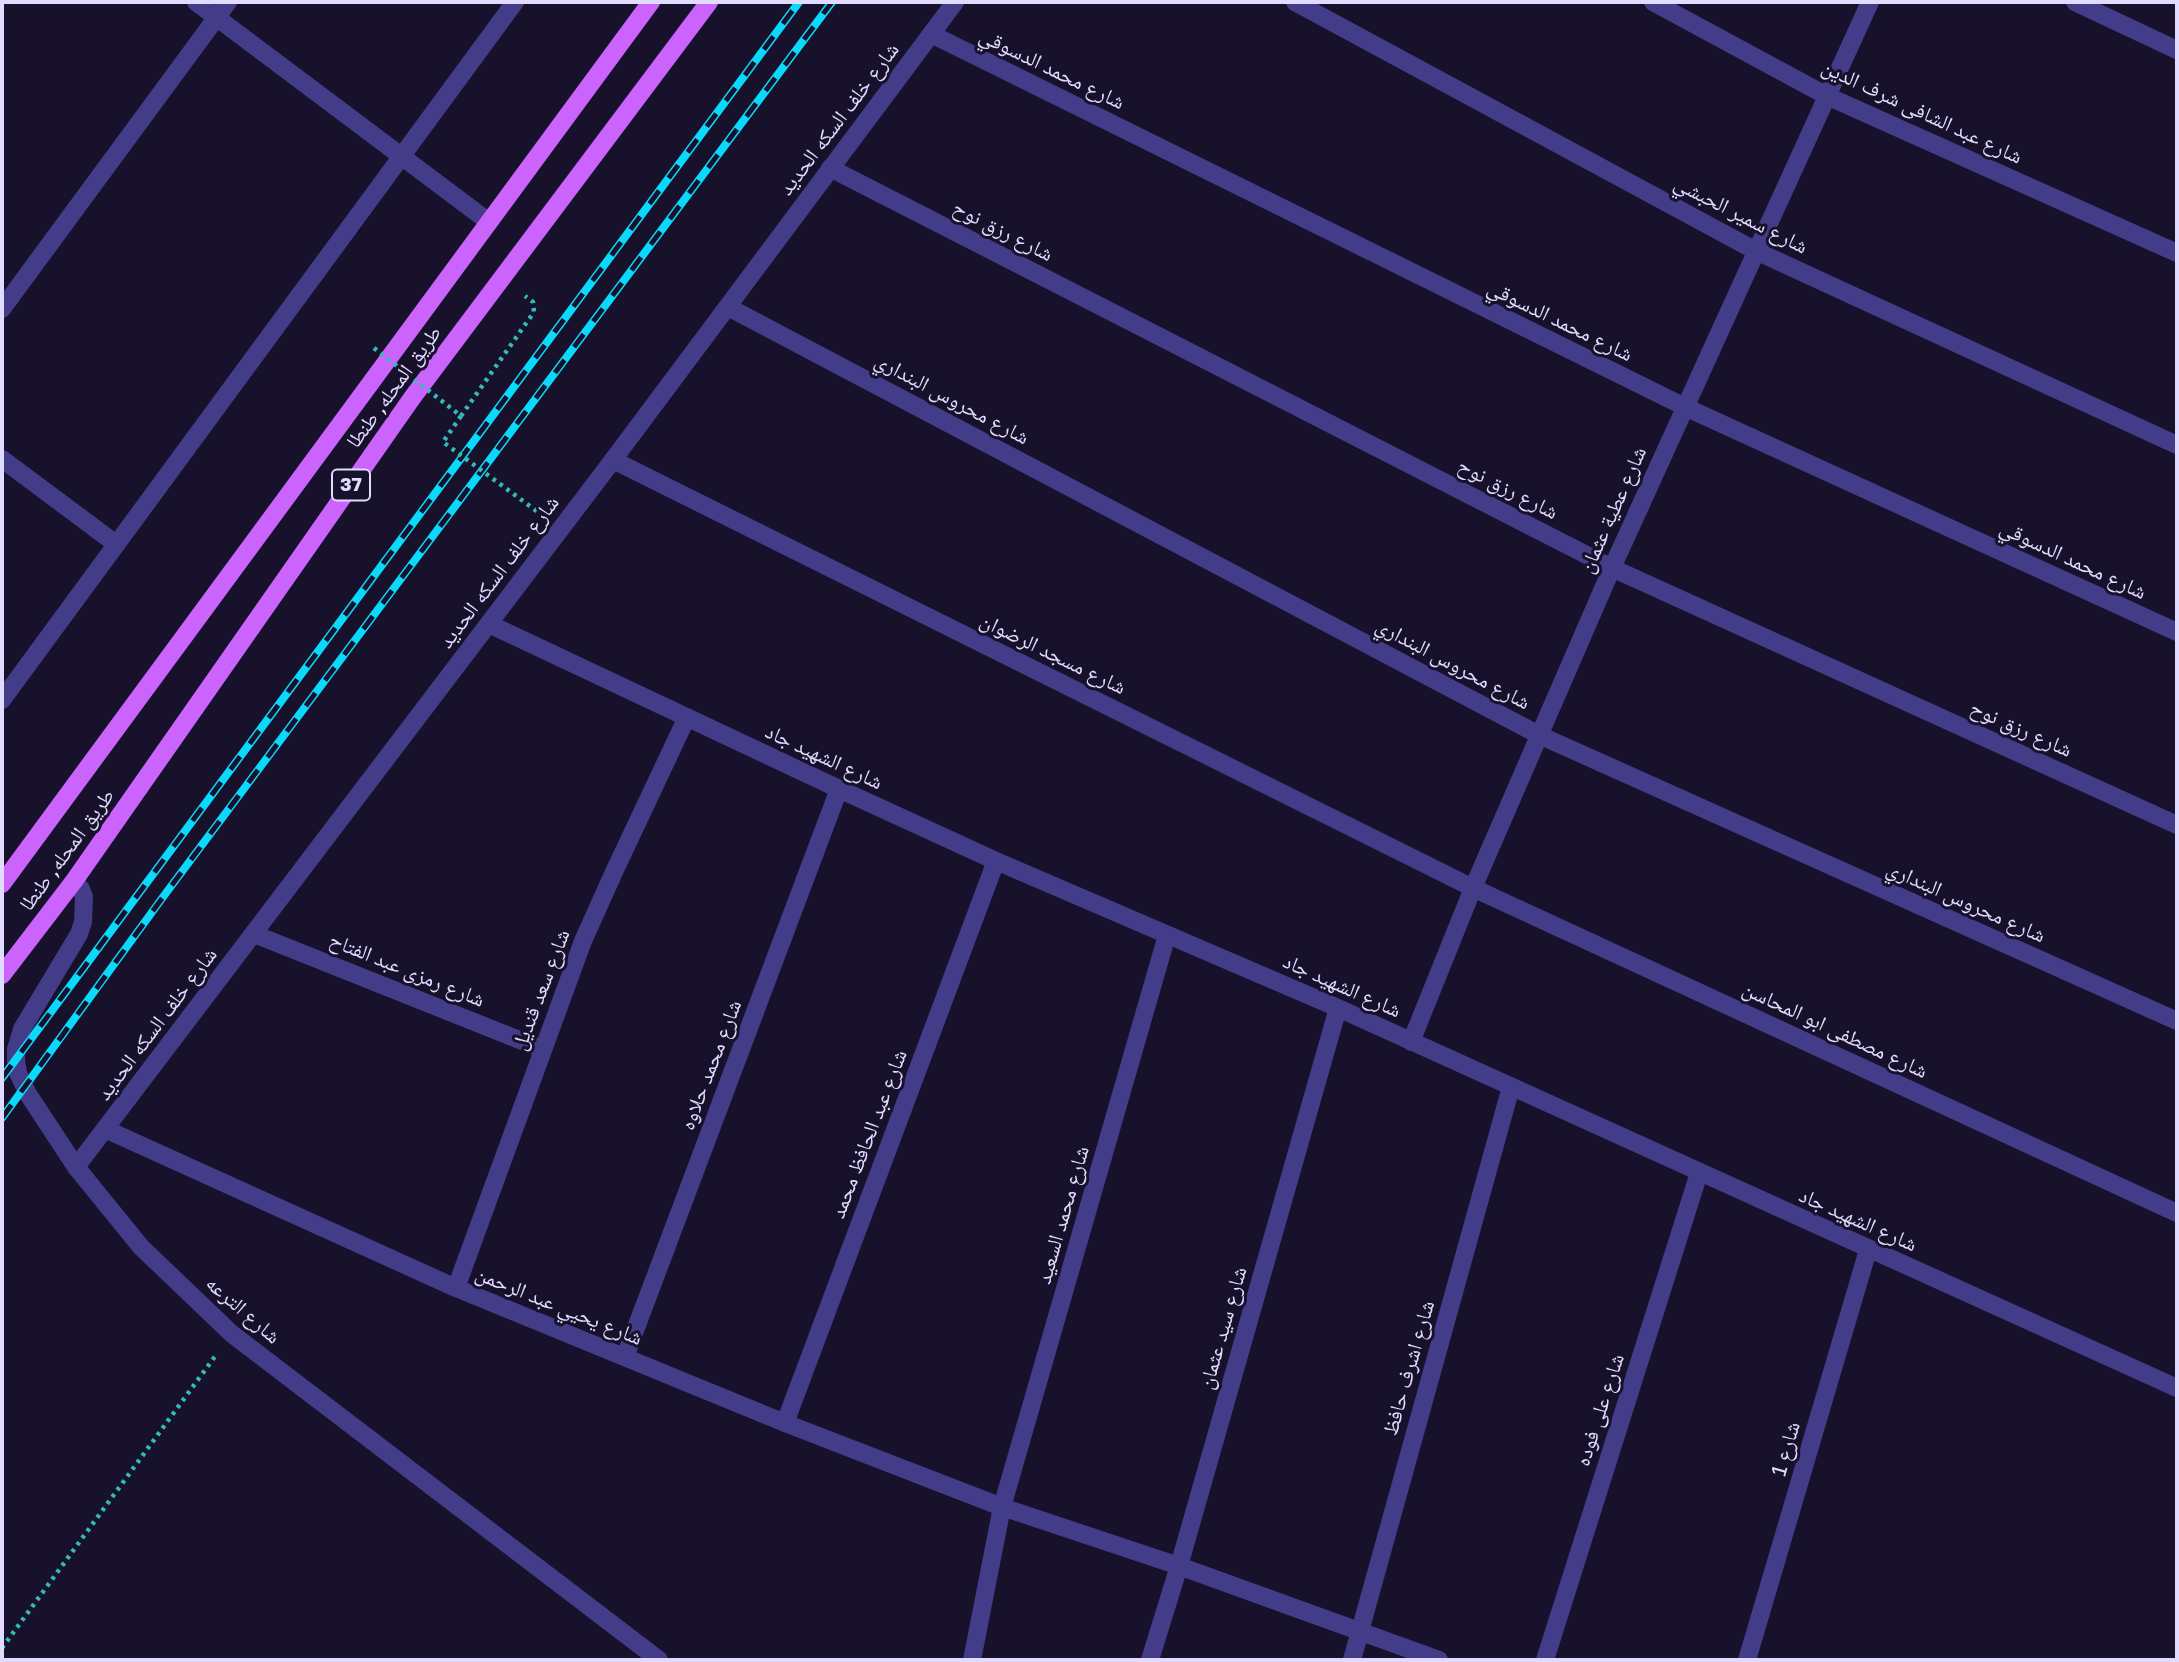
<!DOCTYPE html>
<meta charset="utf-8">
<style>
body{margin:0}
#map{position:relative;width:2179px;height:1662px;overflow:hidden;background:#17112b;font-family:"Golos Text",sans-serif}
canvas{display:block}
.frame{position:absolute;inset:0;border:4px solid #e1dbff;pointer-events:none}
</style>
<div id="map">
<canvas width="2179" height="1662"></canvas>
<div class="frame"></div>
</div>
<script>
const context = document.querySelector('canvas').getContext('2d');
context.lineJoin = 'round';
function poly(rows) {
  const path = new Path2D();
  for (const r of rows) {
    path.moveTo(r[0], r[1]);
    for (let i = 2; i < r.length; i += 2) path.lineTo(r[i], r[i + 1]);
  }
  return path;
}
function stroke(path, color, width, dash) {
  context.strokeStyle = color;
  context.lineWidth = width;
  context.lineCap = dash ? 'butt' : 'round';
  context.setLineDash(dash || []);
  context.stroke(path);
}
function write(font, color, halo, rows, align = 'center') {
  context.font = font + ' "Golos Text","Noto Naskh Arabic",sans-serif';
  context.lineWidth = 6;
  context.setLineDash([]);
  context.textBaseline = 'middle';
  context.strokeStyle = halo;
  context.fillStyle = color;
  for (const [text, x, y, turn = 0] of rows) {
    context.save();
    context.translate(x, y);
    context.rotate((+turn || 0) * Math.PI / 180);
    context.textAlign = isNaN(turn) ? turn : align;
    if (halo) context.strokeText(text, 0, 0);
    context.fillText(text, 0, 0);
    context.restore();
  }
}
stroke(poly([
 [461,416,534,312,533,302,525,296],
 [2,1648,216,1355]
]), '#32bcb9', 4.5, [3.5, 5]);
stroke(poly([
 [196,2,489,222],
 [1295,2,1756,251,2177,445],
 [1653,2,1827,96,2177,253],
 [2075,2,2177,50],
 [931,34,1685,407,2177,632],
 [830,168,1612,568,2177,825],
 [728,307,1539,735,2177,1021],
 [2,309,228,2],
 [2,459,116,544],
 [613,460,1473,888,2177,1213],
 [489,624,839,789,996,861,1338,1008,2177,1388],
 [2,700,515,2],
 [74,881,81,889,84,897,83,922,79,934,22,1029,16,1049,16,1060,18,1073,28,1094,76,1167,141,1247,232,1334,659,1660],
 [254,934,542,1049],
 [1411,1042,1473,888,1612,568,1870,2],
 [105,1129,456,1288,785,1423,1002,1507,1179,1566,1439,1660],
 [456,1288,583,941,614,872,687,717],
 [625,1357,839,789],
 [785,1423,996,861],
 [972,1660,1002,1507,1167,935],
 [1150,1660,1179,1566,1338,1008],
 [1352,1660,1511,1087],
 [1545,1660,1699,1173],
 [1747,1660,1868,1250]
]), '#433d89', 18);
stroke(poly([
 [76,1167,613,460,955,2]
]), '#433d89', 18);
stroke(poly([
 [2,884,651,2],
 [2,975,74,881,412,398,709,2]
]), '#ca64fd', 18);
const rail = poly([
 [2,1078,799,2],
 [2,1118,163,897,832,2]
]);
stroke(rail, '#0ad9fc', 8);
stroke(rail, '#17112b', 5, [16]);
stroke(poly([
 [374,348,461,416,443,442,542,515]
]), '#32bcb9', 4.5, [3.5, 5]);
for (const [x, y, w] of [
 [351,485,38]
]) {
  const box = new Path2D();
  box.roundRect(x - w / 2, y - 15.5, w, 31, 5);
  context.fillStyle = '#17112b';
  context.fill(box);
  stroke(box, '#e1dbff', 2);
}
write('bold 19px', '#e1dbff', null, [
 ["37",351,485]
]);
write('21px', '#e1dbff', '#17112b', [
 ["شارع محمد الدسوقي",1052,69,26],
 ["شارع عبد الشافى شرف الدين",1922,112,25],
 ["شارع خلف السكه الحديد",839,119,-53],
 ["شارع سمير الحبشي",1741,215,27],
 ["شارع رزق نوح",1003,231,27],
 ["شارع محمد الدسوقي",1560,321,26],
 ["طريق المحله, طنطا",394,387,-54],
 ["شارع محروس البنداري",952,399,28],
 ["شارع رزق نوح",1508,489,27],
 ["شارع عطية عثمان",1613,510,-66],
 ["شارع محمد الدسوقي",2073,560,25],
 ["شارع خلف السكه الحديد",499,572,-53],
 ["شارع مسجد الرضوان",1053,654,26],
 ["شارع محروس البنداري",1453,664,28],
 ["شارع رزق نوح",2021,729,24],
 ["شارع الشهيد جاد",824,757,25],
 ["طريق المحله, طنطا",67,850,-54],
 ["شارع محروس البنداري",1966,902,24],
 ["شارع رمزى عبد الفتاح",407,970,22],
 ["شارع الشهيد جاد",1342,986,24],
 ["شارع سعد قنديل",541,990,-69],
 ["شارع خلف السكه الحديد",157,1024,-53],
 ["شارع مصطفى ابو المحاسن",1835,1030,25],
 ["شارع محمد حلاوه",711,1065,-69],
 ["شارع عبد الحافظ محمد",869,1134,-69],
 ["شارع محمد السعيد",1063,1215,-74],
 ["شارع الشهيد جاد",1858,1220,24],
 ["شارع يحيي عبد الرحمن",559,1306,22],
 ["شارع الترعه",243,1310,41],
 ["شارع سيد عثمان",1223,1328,-74],
 ["شارع اشرف حافظ",1409,1368,-74],
 ["شارع على فوده",1600,1410,-72],
 ["شارع 1",1786,1449,-74]
]);
</script>
